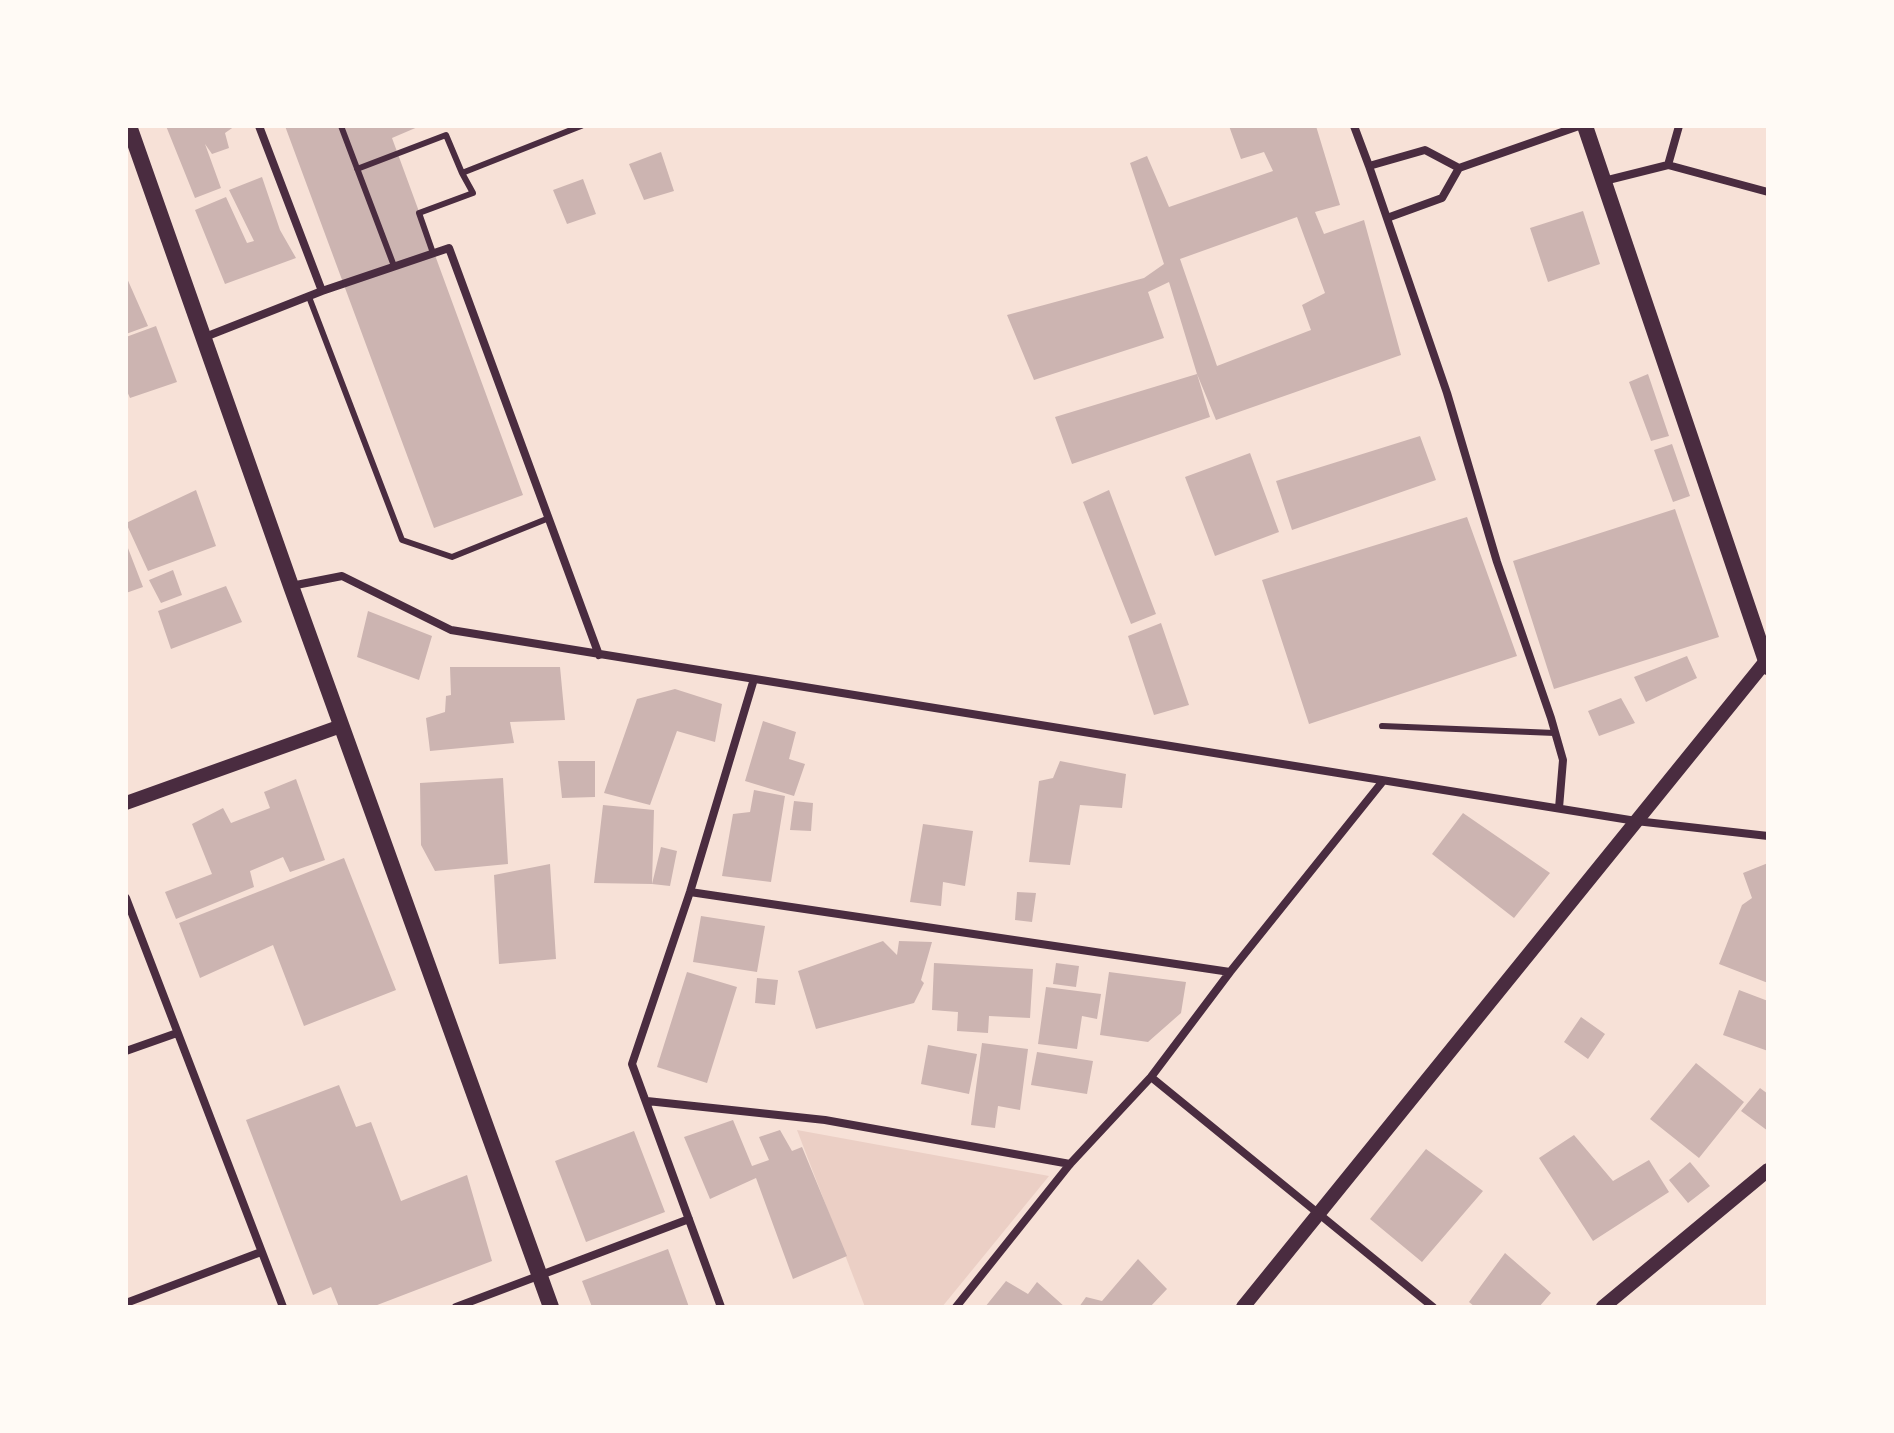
<!DOCTYPE html>
<style>
body{margin:0}
#map{position:relative;width:1894px;height:1433px;overflow:hidden;background:#f7e1d7;font-family:"Sofia Sans Condensed",sans-serif}
canvas{display:block}
.frame{position:absolute;inset:0;border:128px solid #fffaf5;pointer-events:none}
</style>
<div id="map">
<canvas width="1894" height="1433"></canvas>
<div class="frame"></div>
</div>
<script>
const context = document.querySelector('canvas').getContext('2d');
context.lineJoin = 'round';
function fillPath(path, color) {
  context.fillStyle = color;
  context.fill(path, 'evenodd');
}
function poly(rows) {
  const path = new Path2D();
  for (const r of rows) {
    path.moveTo(r[0], r[1]);
    for (let i = 2; i < r.length; i += 2) path.lineTo(r[i], r[i + 1]);
  }
  return path;
}
function stroke(path, color, width, dash) {
  context.strokeStyle = color;
  context.lineWidth = width;
  context.lineCap = dash ? 'butt' : 'round';
  context.setLineDash(dash || []);
  context.stroke(path);
}
fillPath(poly([
 [797,1130,1049,1176,942,1307,865,1307]
]), '#ebcfc5');
fillPath(poly([
 [166,126,235,126,225,133,229,148,212,154,205,144,221,188,195,198],
 [285,126,420,126,392,138,523,495,434,528],
 [1229,126,1316,126,1340,205,1315,212,1324,234,1364,220,1401,355,1216,420,1197,374,1210,417,1072,464,1055,417,1197,374,1169,282,1148,292,1164,338,1034,380,1007,315,1144,278,1164,264,1130,163,1147,156,1169,207,1273,171,1264,152,1241,159],
 [1297,217,1325,293,1302,305,1311,330,1217,366,1180,259],
 [661,152,674,191,644,200,629,164],
 [262,177,280,230,296,258,225,284,195,210,226,197,247,243,254,241,229,190],
 [583,179,596,214,567,224,553,190],
 [1583,211,1600,264,1548,282,1530,228],
 [126,276,148,326,126,334],
 [156,326,177,382,130,398,126,389,126,337],
 [1648,374,1669,436,1651,441,1629,382],
 [1420,436,1436,480,1292,530,1276,481],
 [1672,444,1690,496,1673,502,1654,450],
 [1250,453,1279,532,1215,556,1185,477],
 [196,490,216,546,148,571,126,523],
 [1109,490,1156,614,1131,624,1083,502],
 [1675,509,1719,637,1554,689,1513,561],
 [1467,517,1517,656,1309,724,1262,580],
 [126,543,143,587,126,593],
 [173,570,182,595,161,603,149,580],
 [226,586,242,622,171,649,158,611],
 [368,611,432,636,419,680,357,657],
 [1161,623,1189,705,1154,715,1128,636],
 [1687,656,1697,678,1646,702,1634,677],
 [450,667,560,667,565,720,510,722,514,743,430,751,426,718,445,712,446,696,451,695],
 [675,689,722,704,715,742,677,731,650,805,604,793,637,699],
 [1621,698,1635,723,1599,736,1588,711],
 [763,721,796,732,789,759,805,764,794,796,745,781],
 [558,761,595,761,595,797,562,798],
 [1060,761,1126,774,1122,808,1080,805,1070,865,1029,862,1039,781,1053,778],
 [503,778,508,864,435,871,421,845,420,783],
 [296,779,325,860,290,872,283,857,250,871,254,887,176,919,165,892,212,874,192,824,223,808,231,823,270,808,264,792],
 [754,790,785,796,771,882,722,876,733,814,750,812],
 [794,801,813,803,811,831,790,830],
 [603,805,654,810,652,884,594,883],
 [1463,813,1550,873,1514,918,1432,854],
 [923,824,973,831,965,886,943,882,941,906,910,902],
 [661,847,677,851,670,886,652,884],
 [344,858,396,990,304,1026,273,945,200,978,179,923],
 [1768,863,1768,983,1719,964,1742,905,1752,898,1743,873],
 [550,864,556,959,499,964,494,875],
 [1017,892,1036,893,1032,922,1015,920],
 [701,916,765,926,757,972,693,962],
 [883,941,897,955,899,941,932,942,921,980,924,983,914,1003,816,1029,798,971],
 [934,963,1033,969,1030,1018,989,1016,988,1033,957,1031,958,1012,932,1010],
 [1056,963,1079,966,1076,987,1053,984],
 [687,972,737,987,707,1083,657,1067],
 [1109,972,1186,982,1181,1013,1148,1042,1100,1035],
 [757,978,778,980,775,1005,755,1003],
 [1046,987,1101,994,1097,1019,1082,1016,1077,1049,1038,1044],
 [1739,990,1768,1001,1768,1051,1723,1035],
 [1581,1017,1605,1034,1588,1059,1564,1042],
 [982,1043,1028,1049,1020,1110,998,1106,995,1128,971,1125],
 [928,1045,977,1054,969,1094,921,1084],
 [1037,1052,1093,1061,1087,1094,1031,1085],
 [1696,1063,1744,1102,1699,1158,1650,1119],
 [339,1085,356,1127,371,1122,401,1201,467,1175,492,1261,372,1307,339,1307,331,1287,313,1295,246,1120],
 [1760,1088,1768,1094,1768,1131,1741,1111],
 [733,1120,752,1166,769,1160,759,1137,780,1130,792,1151,802,1147,847,1256,793,1279,756,1178,710,1199,684,1137],
 [634,1131,665,1212,586,1242,555,1161],
 [1574,1135,1613,1181,1649,1160,1669,1192,1593,1241,1539,1158],
 [1426,1149,1483,1191,1422,1262,1370,1219],
 [1690,1162,1710,1186,1688,1203,1669,1180],
 [668,1249,689,1307,592,1307,582,1281],
 [1505,1253,1551,1293,1539,1307,1475,1307,1469,1302],
 [1138,1259,1167,1289,1150,1307,1079,1307,1086,1297,1102,1301],
 [1006,1281,1028,1294,1037,1282,1065,1307,985,1307]
]), '#ccb4b1');
stroke(poly([
 [341,126,394,266],
 [357,169,446,135,462,173,581,126],
 [433,253,419,213,473,193,462,173],
 [309,297,402,540,452,557,549,518],
 [1382,726,1555,733]
]), '#4a2c40', 6);
stroke(poly([
 [1354,126,1369,166],
 [1668,165,1679,126],
 [1604,181,1668,165,1768,192],
 [1387,218,1442,198,1459,168],
 [322,291,449,248,599,655],
 [205,337,322,291,259,126],
 [291,586,342,576,451,630,1636,821,1768,836],
 [1559,808,1563,760,1551,718,1497,562,1447,393,1369,166,1425,150,1459,168,1579,126],
 [690,892,1230,972],
 [126,898,283,1307],
 [126,1051,177,1033],
 [1151,1077,1433,1307],
 [647,1101,825,1120,1070,1164],
 [126,1303,261,1252],
 [456,1307,689,1219],
 [721,1307,632,1064,690,892,754,679],
 [956,1307,1070,1164,1151,1077,1230,972,1383,781]
]), '#4a2c40', 8);
stroke(poly([
 [126,803,341,726],
 [1243,1307,1766,661],
 [1603,1307,1768,1170]
]), '#4a2c40', 14);
stroke(poly([
 [129,126,291,586,551,1307],
 [1585,126,1768,667]
]), '#4a2c40', 16);
</script>
